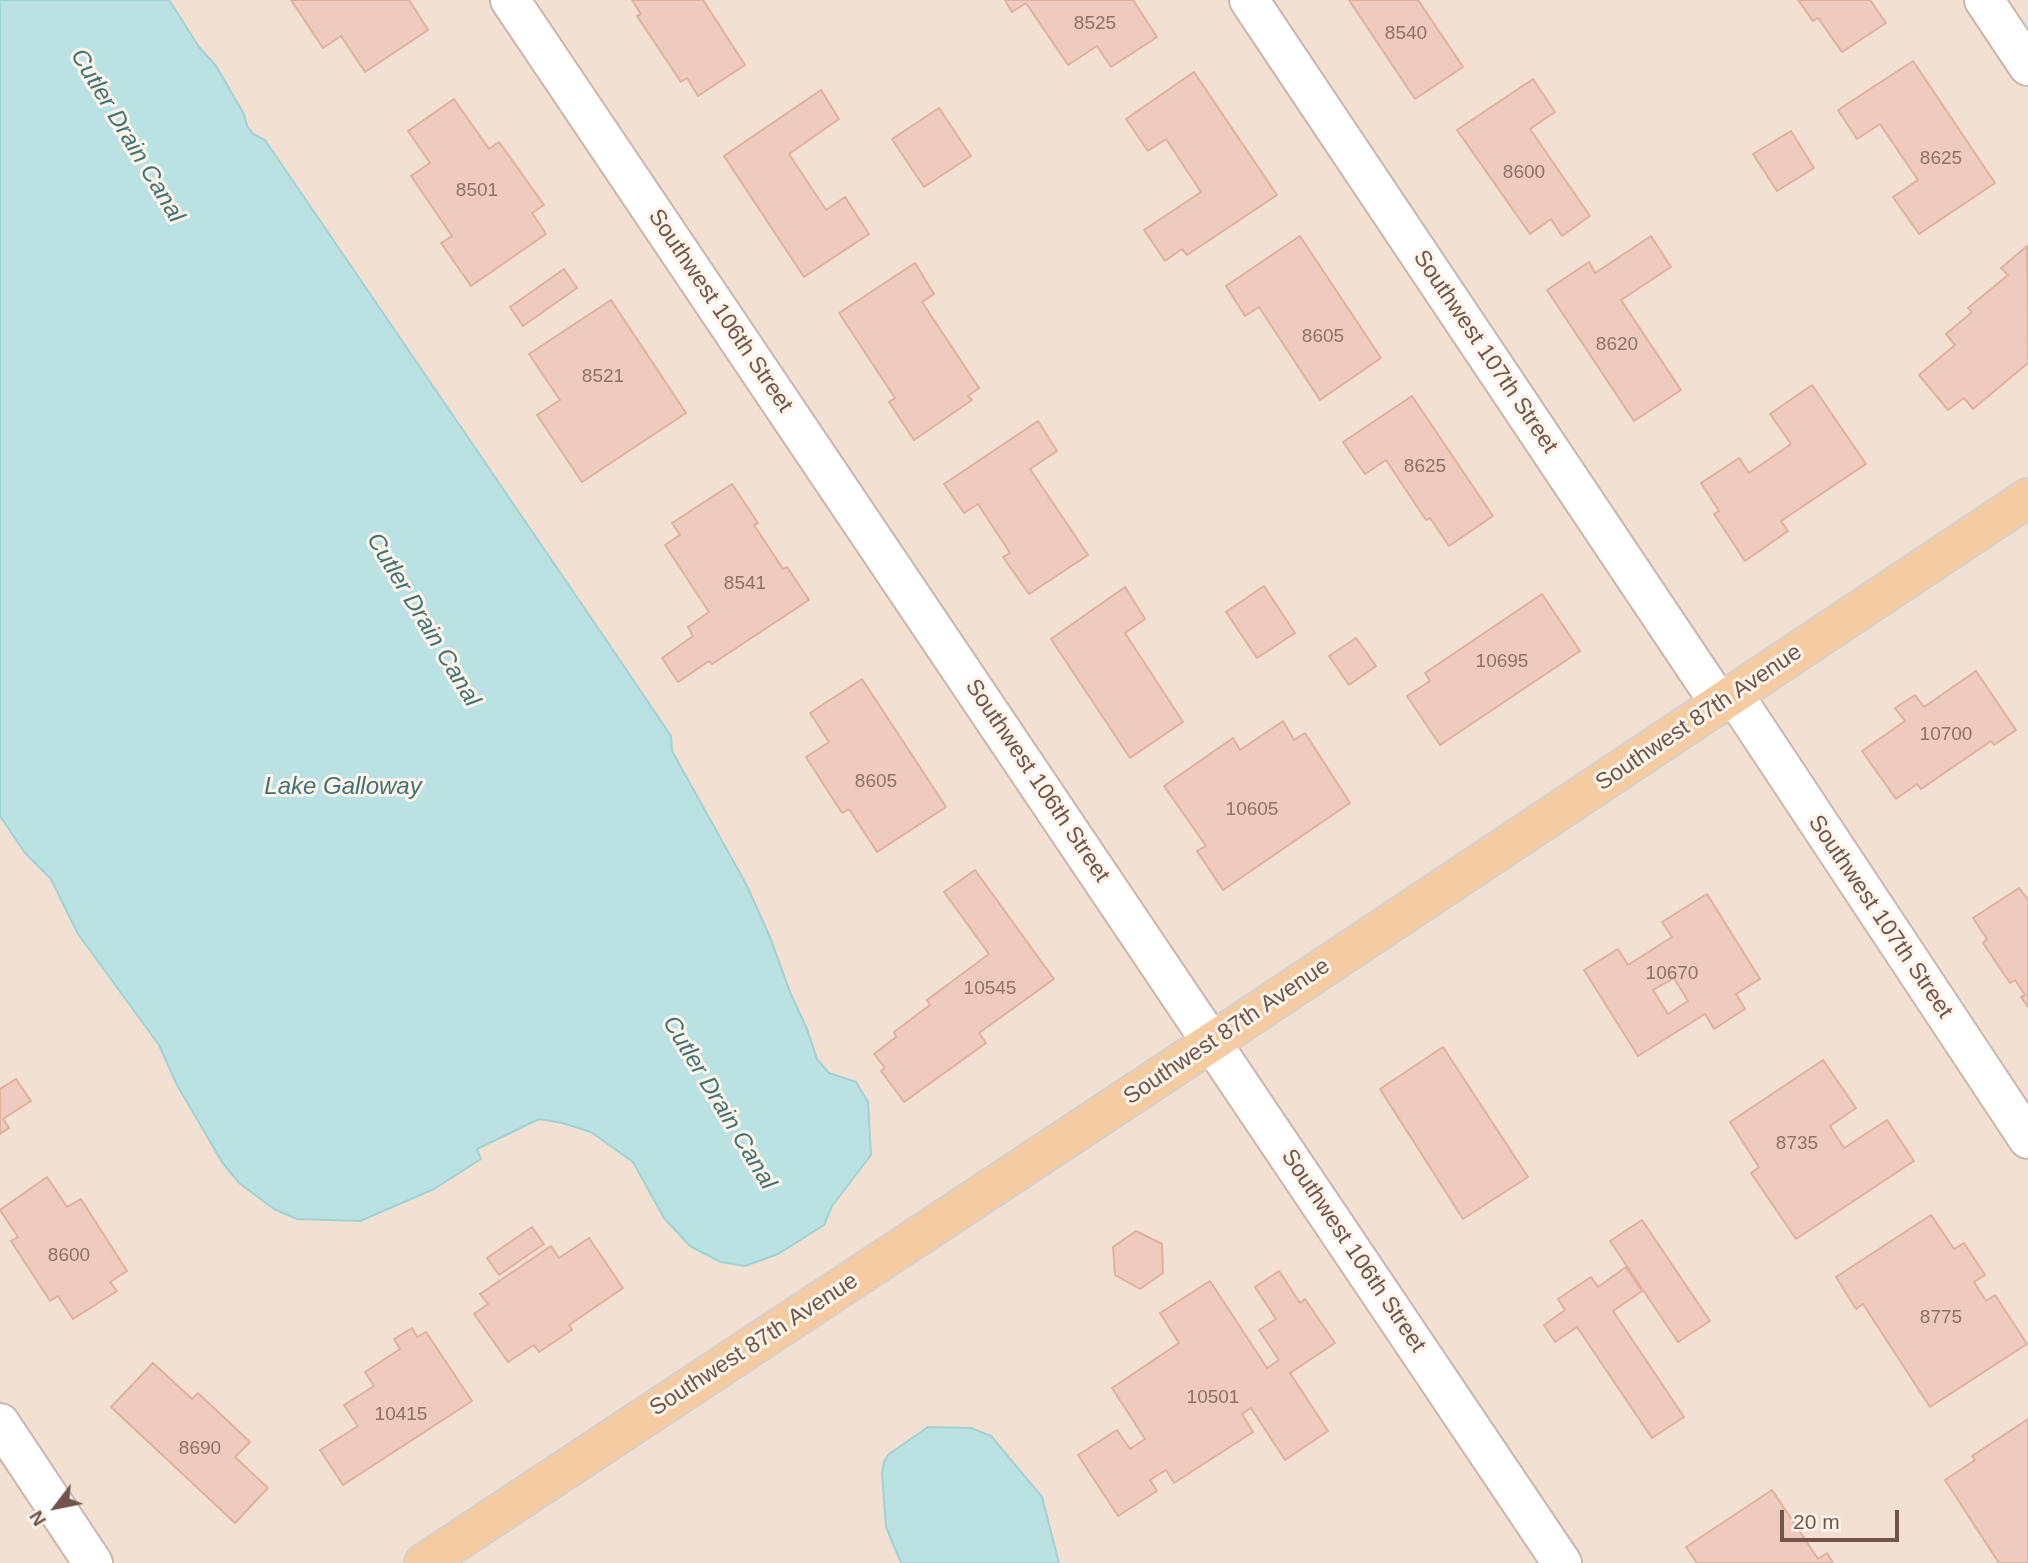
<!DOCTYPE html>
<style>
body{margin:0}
#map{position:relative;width:2028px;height:1563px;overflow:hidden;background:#fbefe4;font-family:Arial,sans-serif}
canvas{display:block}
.north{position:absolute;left:21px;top:1472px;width:70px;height:70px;-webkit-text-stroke:5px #fef4ea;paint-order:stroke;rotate:238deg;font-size:19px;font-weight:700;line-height:28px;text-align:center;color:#71554b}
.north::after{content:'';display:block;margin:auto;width:24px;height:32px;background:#71554b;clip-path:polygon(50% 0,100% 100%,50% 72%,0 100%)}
.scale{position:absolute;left:1780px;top:1510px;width:119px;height:32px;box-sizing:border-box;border:4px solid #71554b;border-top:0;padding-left:9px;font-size:21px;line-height:24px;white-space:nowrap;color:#71554b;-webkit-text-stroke:5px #fef4ea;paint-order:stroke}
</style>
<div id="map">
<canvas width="2028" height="1563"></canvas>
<div class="north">N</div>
<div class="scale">20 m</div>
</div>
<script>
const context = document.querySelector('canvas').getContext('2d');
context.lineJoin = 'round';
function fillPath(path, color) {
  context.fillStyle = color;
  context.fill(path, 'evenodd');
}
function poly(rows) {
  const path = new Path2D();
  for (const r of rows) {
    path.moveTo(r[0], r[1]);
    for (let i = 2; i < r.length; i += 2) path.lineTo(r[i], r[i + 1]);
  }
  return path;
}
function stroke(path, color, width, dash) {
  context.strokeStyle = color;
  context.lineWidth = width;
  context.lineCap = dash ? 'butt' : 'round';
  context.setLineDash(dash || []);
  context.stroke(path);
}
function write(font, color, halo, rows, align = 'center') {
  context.font = font + ' Arial,sans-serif';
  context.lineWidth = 6;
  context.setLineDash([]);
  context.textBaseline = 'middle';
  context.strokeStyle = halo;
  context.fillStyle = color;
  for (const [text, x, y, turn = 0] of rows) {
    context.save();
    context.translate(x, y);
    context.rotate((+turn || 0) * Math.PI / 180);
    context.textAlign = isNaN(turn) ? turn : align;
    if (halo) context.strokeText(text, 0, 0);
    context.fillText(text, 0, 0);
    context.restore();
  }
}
fillPath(poly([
 [0,0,2028,0,2028,1563,0,1563]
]), '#f2e0d3');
const water = poly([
 [0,0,169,0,199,47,216,66,244,114,247,126,253,134,265,140,615,653,671,736,672,751,746,884,770,937,790,992,807,1029,817,1059,829,1073,856,1082,868,1102,871,1155,832,1206,824,1225,778,1254,745,1266,721,1262,690,1246,664,1218,633,1162,591,1132,562,1123,539,1119,477,1149,481,1159,434,1189,360,1221,297,1219,274,1209,239,1183,222,1162,177,1085,159,1045,78,934,51,879,25,853,0,816,0,0],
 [928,1427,971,1428,991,1436,1042,1497,1059,1563,901,1563,886,1527,882,1474,884,1462,889,1454,928,1427]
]);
fillPath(water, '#bae2e3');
stroke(water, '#a1d2d4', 2);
const building = poly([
 [291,0,409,0,428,30,365,72,341,36,323,48,291,0],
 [632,0,703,0,745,65,698,96,687,78,681,82,637,16,641,14,632,0],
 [1005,0,1133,0,1157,37,1111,67,1097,46,1068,65,1026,3,1012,12,1005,0],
 [1349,0,1418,0,1463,67,1415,99,1349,0],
 [1798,0,1870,0,1886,23,1842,52,1818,18,1813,21,1798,0],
 [1913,61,1995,183,1919,234,1893,197,1918,180,1880,124,1857,139,1838,110,1913,61],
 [1194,72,1277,195,1187,255,1182,249,1165,261,1144,230,1201,192,1166,139,1148,151,1126,119,1194,72],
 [1533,79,1555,112,1530,129,1590,216,1562,236,1551,219,1530,234,1457,130,1533,79],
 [821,90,839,119,789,154,826,210,845,197,869,234,804,277,724,156,821,90],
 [454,99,489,149,499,142,544,205,532,213,546,234,471,286,441,243,452,236,411,176,430,163,408,131,454,99],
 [939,108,971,156,924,187,892,139,939,108],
 [1791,131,1814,168,1777,191,1753,154,1791,131],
 [1300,236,1381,358,1320,400,1259,307,1245,316,1226,286,1300,236],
 [1651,236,1671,267,1621,300,1681,390,1634,421,1547,290,1589,262,1595,273,1651,236],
 [2027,246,2028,363,1973,409,1964,398,1948,410,1919,375,1955,345,1946,334,1972,312,1968,308,2008,275,2001,268,2027,246],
 [915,263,934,294,922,302,979,388,968,396,972,400,914,440,889,402,895,398,839,313,915,263],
 [564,269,577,288,523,326,510,307,564,269],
 [611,300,686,413,582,482,537,415,560,400,529,354,611,300],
 [1812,385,1866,464,1781,521,1788,531,1745,561,1714,514,1719,511,1701,483,1739,458,1749,473,1791,444,1770,414,1812,385],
 [1412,396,1493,516,1449,546,1430,518,1426,520,1386,460,1365,474,1343,442,1412,396],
 [1038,421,1057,451,1030,469,1088,555,1029,594,1003,557,1010,553,978,504,964,513,944,484,1038,421],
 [732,484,758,523,754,525,783,569,787,567,809,600,712,664,709,661,678,682,662,658,693,636,688,627,709,612,665,545,680,535,672,523,732,484],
 [1264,586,1295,633,1257,658,1226,612,1264,586],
 [1125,587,1145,619,1125,633,1183,722,1130,758,1051,639,1125,587],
 [1542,594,1580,651,1440,745,1407,696,1430,681,1425,673,1542,594],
 [1356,638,1376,666,1349,685,1329,656,1356,638],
 [1976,671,2016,730,1994,745,1991,741,1921,789,1917,784,1896,799,1862,751,1905,721,1895,708,1915,695,1924,707,1976,671],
 [862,679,946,807,877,852,849,809,842,813,806,757,829,742,810,713,862,679],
 [1283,721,1294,740,1305,733,1350,803,1223,890,1197,851,1206,846,1164,786,1233,738,1240,750,1283,721],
 [975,870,1054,979,979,1033,986,1043,904,1102,881,1071,885,1068,874,1054,896,1037,894,1032,930,1005,927,1000,989,954,944,892,975,870],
 [2019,888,2028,900,2028,1007,2021,997,2025,995,2015,980,2010,983,1983,943,1987,939,1973,918,2019,888],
 [1707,894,1760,979,1736,994,1745,1009,1714,1029,1705,1014,1638,1056,1584,970,1618,949,1628,965,1672,937,1662,922,1707,894],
 [1674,978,1688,1001,1668,1014,1653,990,1674,978],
 [1443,1047,1528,1177,1463,1219,1380,1089,1443,1047],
 [1823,1060,1856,1108,1830,1126,1844,1148,1887,1120,1914,1161,1796,1239,1751,1173,1759,1167,1730,1122,1823,1060],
 [16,1079,31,1101,3,1119,9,1128,0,1134,0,1089,16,1079],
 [47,1177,67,1207,81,1199,127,1271,110,1282,117,1291,73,1319,58,1296,50,1301,11,1241,18,1237,0,1210,47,1177],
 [1931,1215,1954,1249,1964,1243,1985,1275,1974,1282,1986,1301,1995,1295,2027,1344,1930,1407,1863,1304,1856,1309,1836,1277,1931,1215],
 [1642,1220,1710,1321,1678,1342,1610,1241,1642,1220],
 [532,1227,544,1244,499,1275,487,1258,532,1227],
 [1136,1231,1162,1244,1163,1273,1140,1289,1115,1275,1113,1247,1136,1231],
 [589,1238,623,1288,569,1325,572,1330,539,1352,534,1345,508,1362,474,1314,488,1304,480,1294,551,1246,559,1258,589,1238],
 [1626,1267,1642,1291,1613,1311,1684,1417,1652,1438,1577,1327,1555,1342,1544,1325,1565,1310,1558,1299,1591,1277,1598,1287,1626,1267],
 [1279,1271,1300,1303,1305,1299,1335,1343,1290,1373,1328,1431,1285,1460,1251,1408,1242,1414,1253,1432,1174,1483,1166,1470,1150,1480,1157,1491,1118,1516,1078,1455,1117,1430,1130,1449,1145,1439,1112,1388,1179,1343,1160,1313,1210,1281,1267,1368,1279,1360,1259,1330,1276,1319,1255,1287,1279,1271],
 [412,1328,417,1337,426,1332,472,1401,343,1485,320,1450,358,1426,344,1405,374,1386,365,1372,400,1349,394,1339,412,1328],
 [153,1363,192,1399,198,1393,250,1442,235,1457,268,1488,235,1523,111,1407,153,1363],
 [2028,1419,2028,1563,1999,1563,1945,1480,1975,1460,1972,1456,2028,1419],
 [1772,1490,1818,1559,1827,1553,1833,1563,1697,1563,1686,1547,1772,1490]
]);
fillPath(building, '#eecbbe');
stroke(building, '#e0b09f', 2);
const minor = poly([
 [510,0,1562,1563],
 [1249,0,1720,704],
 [1984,0,2028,66],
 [1734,695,2028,1139],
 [0,1423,93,1563]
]);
const major = poly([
 [424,1563,1212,1042,2028,498]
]);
stroke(minor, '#cbb6ab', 42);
stroke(major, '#d7cfcd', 42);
stroke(minor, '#fff', 38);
stroke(major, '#f5cca1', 38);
write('19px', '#907268', null, [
 ["8525",1095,24],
 ["8540",1406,34],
 ["8625",1941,159],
 ["8600",1524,173],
 ["8501",477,191],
 ["8605",1323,337],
 ["8620",1617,345],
 ["8521",603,377],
 ["8625",1425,467],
 ["8541",745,584],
 ["10695",1502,662],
 ["10700",1946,735],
 ["8605",876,782],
 ["10605",1252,810],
 ["10670",1672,974],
 ["10545",990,989],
 ["8735",1797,1144],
 ["8600",69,1256],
 ["8775",1941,1318],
 ["10501",1213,1398],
 ["10415",401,1415],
 ["8690",200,1449]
]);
write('23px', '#71554b', '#fef4ea', [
 ["Southwest 106th Street",720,311,56],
 ["Southwest 107th Street",1485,352,56],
 ["Southwest 87th Avenue",1699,718,-34],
 ["Southwest 106th Street",1037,781,56],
 ["Southwest 107th Street",1880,917,56],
 ["Southwest 87th Avenue",1227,1032,-34],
 ["Southwest 106th Street",1353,1251,56],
 ["Southwest 87th Avenue",754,1345,-33]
]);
write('italic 24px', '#407376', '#fef4ea', [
 ["Cutler Drain Canal",127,136,59],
 ["Cutler Drain Canal",423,620,59],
 ["Lake Galloway",343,787],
 ["Cutler Drain Canal",719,1103,59]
]);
</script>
